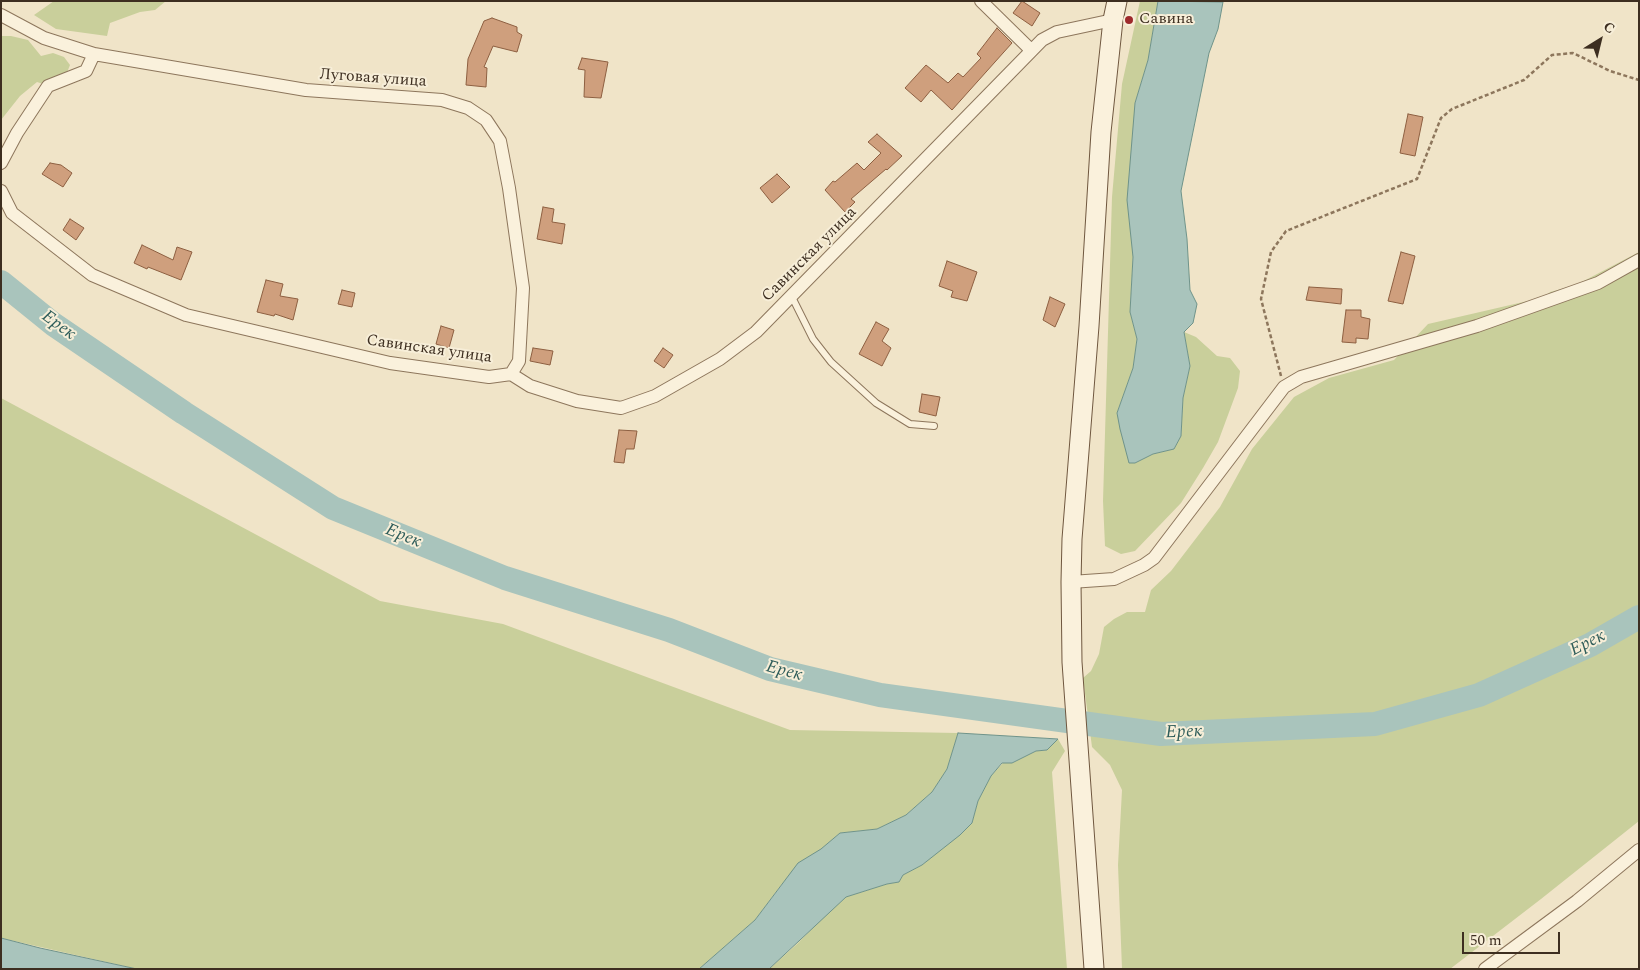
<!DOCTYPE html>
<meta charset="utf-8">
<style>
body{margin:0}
#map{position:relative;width:1640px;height:970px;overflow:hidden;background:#f0e4c8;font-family:Spectral,serif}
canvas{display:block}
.frame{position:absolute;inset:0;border:2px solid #3d2e20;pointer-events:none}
.north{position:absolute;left:1575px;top:15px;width:50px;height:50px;-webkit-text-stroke:4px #f7eed8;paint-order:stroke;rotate:36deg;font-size:14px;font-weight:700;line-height:20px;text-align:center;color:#3d2e20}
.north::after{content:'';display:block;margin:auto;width:18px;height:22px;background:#3d2e20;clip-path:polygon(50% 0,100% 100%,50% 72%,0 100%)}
.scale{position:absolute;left:1462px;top:932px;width:98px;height:22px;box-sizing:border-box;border:2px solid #3d2e20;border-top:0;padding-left:6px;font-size:15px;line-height:18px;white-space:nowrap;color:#3d2e20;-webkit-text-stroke:4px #f7eed8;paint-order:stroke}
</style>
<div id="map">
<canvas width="1640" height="970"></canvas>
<div class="frame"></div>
<div class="north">С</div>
<div class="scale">50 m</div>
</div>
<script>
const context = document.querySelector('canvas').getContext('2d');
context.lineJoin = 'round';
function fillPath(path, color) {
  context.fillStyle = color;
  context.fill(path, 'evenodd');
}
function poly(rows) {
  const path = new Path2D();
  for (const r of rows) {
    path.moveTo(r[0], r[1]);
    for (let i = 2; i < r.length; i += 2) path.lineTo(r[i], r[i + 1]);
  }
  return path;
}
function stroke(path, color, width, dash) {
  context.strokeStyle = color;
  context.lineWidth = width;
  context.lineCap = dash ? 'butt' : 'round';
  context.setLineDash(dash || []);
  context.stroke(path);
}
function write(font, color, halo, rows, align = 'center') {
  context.font = font + ' Spectral,serif';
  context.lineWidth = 4;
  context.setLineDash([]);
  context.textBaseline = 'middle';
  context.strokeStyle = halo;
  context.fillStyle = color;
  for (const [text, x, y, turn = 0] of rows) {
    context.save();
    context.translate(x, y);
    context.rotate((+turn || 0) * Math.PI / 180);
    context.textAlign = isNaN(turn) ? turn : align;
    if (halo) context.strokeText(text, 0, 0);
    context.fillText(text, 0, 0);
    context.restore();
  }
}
fillPath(poly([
 [54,1,166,1,155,10,140,12,110,23,107,36,56,29,34,15],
 [1140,1,1158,1,1148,60,1135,103,1133,257,1130,312,1137,339,1133,368,1117,413,1135,463,1153,454,1174,449,1181,436,1183,398,1190,366,1184,332,1196,337,1217,356,1230,358,1240,371,1238,388,1218,442,1203,468,1181,503,1135,551,1121,554,1105,546,1103,501,1112,197,1122,84],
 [1,36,11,36,28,40,41,56,53,53,64,57,70,65,66,75,46,85,37,82,20,96,1,120],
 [1639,252,1639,821,1541,899,1450,969,1122,969,1118,865,1122,790,1110,765,1092,747,1083,678,1091,671,1099,654,1104,627,1114,619,1127,612,1145,612,1151,590,1171,571,1220,507,1252,449,1294,397,1329,378,1394,360,1428,324,1545,297,1550,292,1576,285],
 [1,398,380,601,503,624,790,730,958,733,947,769,932,792,906,815,877,829,840,833,782,884,755,920,699,969,137,969,1,938],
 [1058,739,1065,751,1052,772,1067,969,769,969,797,944,824,916,846,897,887,884,899,882,903,875,922,865,972,823,978,801,991,776,1003,763,1012,763,1036,751,1047,750]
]), '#c9cf9b');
const water = poly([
 [1158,1,1223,2,1218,29,1209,53,1181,191,1187,239,1190,290,1197,304,1193,323,1184,332,1190,366,1183,398,1181,436,1174,449,1153,454,1135,463,1129,463,1120,429,1117,413,1133,368,1137,339,1130,312,1133,257,1127,200,1135,103,1148,60,1158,1],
 [958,733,1058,739,1047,750,1036,751,1012,763,1002,763,991,776,978,801,972,823,960,835,922,865,903,875,899,882,887,884,846,897,769,969,699,969,755,920,798,863,821,849,840,833,877,829,906,815,932,792,947,769,958,733],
 [1,938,40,948,137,969,1,969,1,938]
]);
fillPath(water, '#a9c4bc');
stroke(water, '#6f938a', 1);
stroke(poly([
 [1,282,53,324,184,413,333,508,505,578,669,630,770,669,880,695,1161,734,1375,724,1479,695,1590,645,1639,617]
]), '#a9c4bc', 24);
const building = poly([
 [1022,1,1040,13,1032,26,1013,13,1022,1],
 [492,18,517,27,517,32,522,35,517,52,493,46,484,67,487,68,486,87,466,85,468,59,484,21,492,18],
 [997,28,1012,43,952,110,931,90,921,102,905,88,926,65,948,83,958,73,963,77,981,58,977,54,997,28],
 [582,58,608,62,601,98,584,97,585,70,578,69,582,58],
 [1408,114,1423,117,1415,156,1400,153,1408,114],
 [877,134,902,156,887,170,886,169,851,199,855,202,845,212,825,190,833,181,835,182,857,163,864,170,881,153,868,142,877,134],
 [50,163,61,165,72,173,63,187,42,174,50,163],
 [777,174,790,187,772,203,760,188,777,174],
 [543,207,554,209,552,222,565,224,562,244,537,239,543,207],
 [70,219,84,228,76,240,63,230,70,219],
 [142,245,173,260,177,247,192,252,181,280,148,267,147,269,134,263,142,245],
 [1401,252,1415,256,1403,304,1388,301,1401,252],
 [947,261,977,272,967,301,951,297,953,291,939,286,947,261],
 [266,280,283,284,280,296,298,299,293,320,275,314,274,316,257,312,266,280],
 [1309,287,1342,289,1341,304,1306,300,1309,287],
 [342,290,355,293,352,307,338,304,342,290],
 [1050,297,1065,304,1055,327,1043,320,1050,297],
 [1346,310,1361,310,1361,317,1370,319,1368,339,1356,338,1356,343,1342,342,1346,310],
 [876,322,889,329,882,341,891,348,882,366,859,354,876,322],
 [441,326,454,330,449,348,436,344,441,326],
 [533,348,553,351,550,365,530,361,533,348],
 [663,348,673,355,664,368,654,361,663,348],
 [922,394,940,397,936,416,919,412,922,394],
 [619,430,637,431,634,449,626,449,624,463,614,462,619,430]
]);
fillPath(building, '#cf9f7d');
stroke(building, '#8d5f41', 1);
const lane = poly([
 [792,297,813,339,831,362,876,403,910,424,934,426]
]);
const street = poly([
 [981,1,1031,50],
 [1,15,44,38,94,54,306,90,442,100,468,108,486,120,500,141,509,188,523,288,519,361,511,374],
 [1,163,17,133,48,86,86,71,94,54],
 [1,191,12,213,92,275,186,315,390,363,489,377,511,374,530,386,577,401,621,408,655,396,720,359,756,332,1042,40,1057,32,1113,20],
 [1071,582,1114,579,1144,565,1154,558,1284,387,1301,377,1477,326,1598,283,1639,260],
 [1485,969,1577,901,1639,850]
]);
const secondary = poly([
 [1094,969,1072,662,1071,582,1072,539,1089,326,1101,132,1113,20,1117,1]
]);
stroke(lane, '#8d765c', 8);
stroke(street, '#8d765c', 14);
stroke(secondary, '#6f573f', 21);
stroke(poly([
 [1281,376,1261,299,1271,252,1286,231,1417,179,1441,118,1452,109,1524,80,1552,55,1573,53,1610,71,1639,80]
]), '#8d765c', 2.5, [4, 2.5]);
stroke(lane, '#faf1dc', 6);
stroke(street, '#faf1dc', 12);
stroke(secondary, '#faf1dc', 19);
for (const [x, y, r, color] of [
 [1129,20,5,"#9e2a2b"]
]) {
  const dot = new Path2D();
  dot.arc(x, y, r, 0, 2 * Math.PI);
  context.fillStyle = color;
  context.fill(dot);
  stroke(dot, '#f7eed8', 2);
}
write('16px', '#3d2e20', '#f7eed8', [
 ["Савина",1139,20]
], 'left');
write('16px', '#3d2e20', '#f7eed8', [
 ["Луговая улица",373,79,4],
 ["Савинская улица",810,255,-45],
 ["Савинская улица",429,350,8]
]);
write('italic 18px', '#2f5d5a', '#f7eed8', [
 ["Ерек",58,326,36],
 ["Ерек",403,537,22],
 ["Ерек",1588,644,-27],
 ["Ерек",784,672,15],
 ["Ерек",1184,733,-2]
]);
</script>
